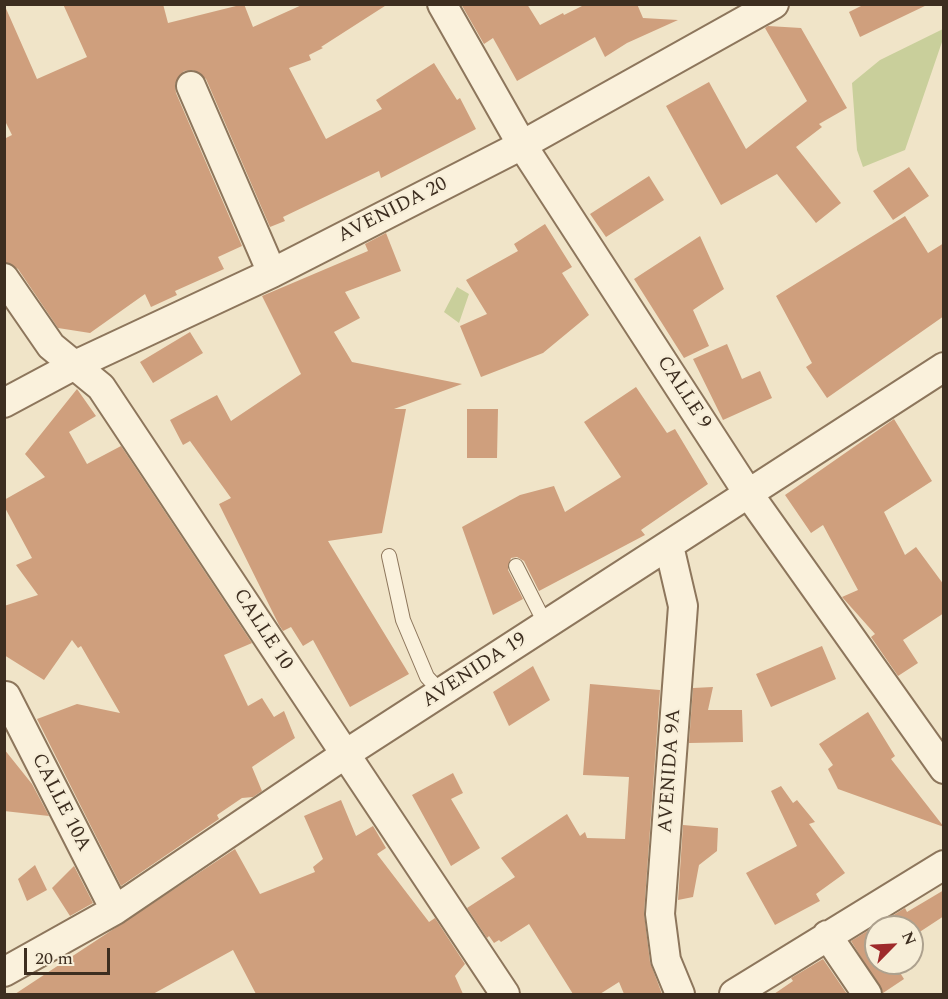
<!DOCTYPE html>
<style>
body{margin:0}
#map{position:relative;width:948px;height:999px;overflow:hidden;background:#f0e4c8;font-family:Spectral,serif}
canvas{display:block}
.frame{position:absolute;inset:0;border:6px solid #3d2e20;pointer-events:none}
.north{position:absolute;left:864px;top:915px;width:60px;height:60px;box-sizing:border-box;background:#f7eed8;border:2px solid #ada18e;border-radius:50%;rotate:66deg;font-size:16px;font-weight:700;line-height:24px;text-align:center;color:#3d2e20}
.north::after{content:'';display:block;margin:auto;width:21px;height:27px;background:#9e2a2b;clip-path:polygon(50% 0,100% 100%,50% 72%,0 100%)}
.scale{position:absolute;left:24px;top:948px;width:86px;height:27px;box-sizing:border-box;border:3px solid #3d2e20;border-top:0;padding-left:8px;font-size:18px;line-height:21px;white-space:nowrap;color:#3d2e20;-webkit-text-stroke:4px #f7eed8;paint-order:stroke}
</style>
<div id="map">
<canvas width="948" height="999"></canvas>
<div class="frame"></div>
<div class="north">N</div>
<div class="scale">20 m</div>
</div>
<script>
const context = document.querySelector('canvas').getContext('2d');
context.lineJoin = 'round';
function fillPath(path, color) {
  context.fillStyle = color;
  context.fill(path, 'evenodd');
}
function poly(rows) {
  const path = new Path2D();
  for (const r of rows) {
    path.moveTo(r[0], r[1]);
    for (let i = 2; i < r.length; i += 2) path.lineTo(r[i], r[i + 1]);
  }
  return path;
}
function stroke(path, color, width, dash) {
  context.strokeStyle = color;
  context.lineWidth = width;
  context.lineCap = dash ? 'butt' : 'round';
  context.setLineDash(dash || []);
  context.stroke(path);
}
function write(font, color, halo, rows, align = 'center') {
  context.font = font + ' Spectral,serif';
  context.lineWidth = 4.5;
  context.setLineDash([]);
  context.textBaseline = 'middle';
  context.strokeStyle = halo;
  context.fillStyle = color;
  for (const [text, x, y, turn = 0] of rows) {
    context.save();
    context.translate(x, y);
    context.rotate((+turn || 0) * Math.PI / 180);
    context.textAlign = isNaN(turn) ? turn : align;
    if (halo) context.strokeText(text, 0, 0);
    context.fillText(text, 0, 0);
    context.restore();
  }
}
fillPath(poly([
 [943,29,943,39,905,150,863,167,857,150,852,83,880,60],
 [457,287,469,294,459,323,444,312]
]), '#c9cf9b');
fillPath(poly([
 [4,4,37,79,87,57,63,4,163,4,168,23,244,4,253,27,304,4,388,4,321,47,323,48,309,55,311,60,289,68,326,139,382,109,376,100,434,63,457,100,460,98,476,129,381,178,379,171,283,217,285,221,270,227,206,79,193,70,184,71,175,84,176,93,242,246,218,257,224,269,175,291,177,295,151,307,145,294,90,333,58,328,18,269,4,262,4,139,12,135,4,119],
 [461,4,527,4,540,25,563,13,564,15,586,4,637,4,643,18,678,20,627,43,605,57,595,37,517,81,493,38,484,44],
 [865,4,929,4,860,37,849,12],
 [768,26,801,28,847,108,819,124,822,127,796,147,841,203,816,223,777,174,721,205,666,106,709,82,746,149,807,101,765,28],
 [909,167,929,196,893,220,873,191],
 [649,176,664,200,606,237,590,214],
 [905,216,928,253,944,243,944,316,827,398,806,367,812,363,776,296],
 [545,224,572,267,562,273,589,315,543,353,481,377,460,326,487,314,466,280,518,251,514,244],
 [386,233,401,271,345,292,360,318,334,332,352,362,462,384,394,409,406,409,382,533,328,541,409,674,350,707,313,640,303,646,291,627,283,631,279,625,219,504,231,498,190,441,183,445,170,420,217,395,231,421,301,374,262,296,368,251,365,244],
 [700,236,724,289,693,310,709,346,684,358,634,279],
 [190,332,203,353,153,383,140,362],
 [727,344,742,379,760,371,772,398,723,420,693,359],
 [636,387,667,433,675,429,708,484,641,530,645,535,539,591,524,561,517,557,511,558,508,570,523,599,493,615,462,527,520,495,554,486,565,512,621,477,584,422],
 [77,389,96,416,69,432,87,464,121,446,252,643,224,655,248,706,262,698,274,717,284,711,295,738,252,767,262,791,253,797,242,798,217,815,219,819,121,886,37,719,77,704,120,713,81,646,78,648,72,640,44,680,4,655,4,606,38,595,16,565,32,558,4,506,4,500,45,477,25,454],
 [467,409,498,409,497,458,467,458],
 [894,419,932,481,884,512,905,555,916,547,944,585,944,613,903,640,918,663,898,676,871,637,875,634,842,597,858,590,823,525,811,533,785,495],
 [822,646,836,679,771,707,756,674],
 [533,666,550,700,509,726,493,692],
 [590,684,660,690,644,913,650,962,662,994,624,994,619,982,600,994,573,994,529,924,501,942,499,940,494,943,489,936,487,938,467,908,515,877,501,858,567,814,580,836,585,832,587,838,625,839,629,777,583,775],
 [713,687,708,710,742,710,743,742,689,743,693,688],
 [868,712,895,756,891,759,944,827,838,789,828,769,833,765,819,744],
 [4,749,32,784,49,816,4,811],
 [453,773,463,793,451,799,480,848,451,866,412,795],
 [781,786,793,803,797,800,815,822,809,824,845,873,816,894,820,901,775,925,746,873,797,846,771,791],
 [341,800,356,836,373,826,386,848,377,854,429,922,435,918,465,964,455,976,463,994,256,994,233,950,153,994,15,994,235,849,260,894,315,872,313,867,323,859,304,816],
 [683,825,718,828,717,851,699,865,693,897,678,900],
 [35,865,47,890,27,901,18,879],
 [74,866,93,903,70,916,52,888],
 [944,890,944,916,912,937,912,927,876,927,876,963,894,963,904,979,883,993,851,941,905,908,907,912],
 [823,959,847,994,774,994,793,981,791,978]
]), '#cf9f7d');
const lane = poly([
 [389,556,403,620,427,677,441,692],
 [516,566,546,625]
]);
const street = poly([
 [442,4,522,145,748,493,944,769],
 [191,86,272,273],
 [4,278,51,346,101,387,505,994],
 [4,403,73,366,272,273,522,145,774,4],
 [669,546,683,606,660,914,666,960,680,994],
 [6,696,115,910],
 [827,935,867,994],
 [4,972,115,910,344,755,944,367],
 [734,994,944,865]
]);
stroke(lane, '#8d765c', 16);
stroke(street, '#8d765c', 32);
stroke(lane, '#faf1dc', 14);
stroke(street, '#faf1dc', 28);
write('20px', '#3d2e20', '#f7eed8', [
 ["AVENIDA 20",393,211,-27],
 ["CALLE 9",683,393,57],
 ["CALLE 10",262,630,57],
 ["AVENIDA 19",475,671,-33],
 ["AVENIDA 9A",671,771,-86],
 ["CALLE 10A",60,803,63]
]);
</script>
